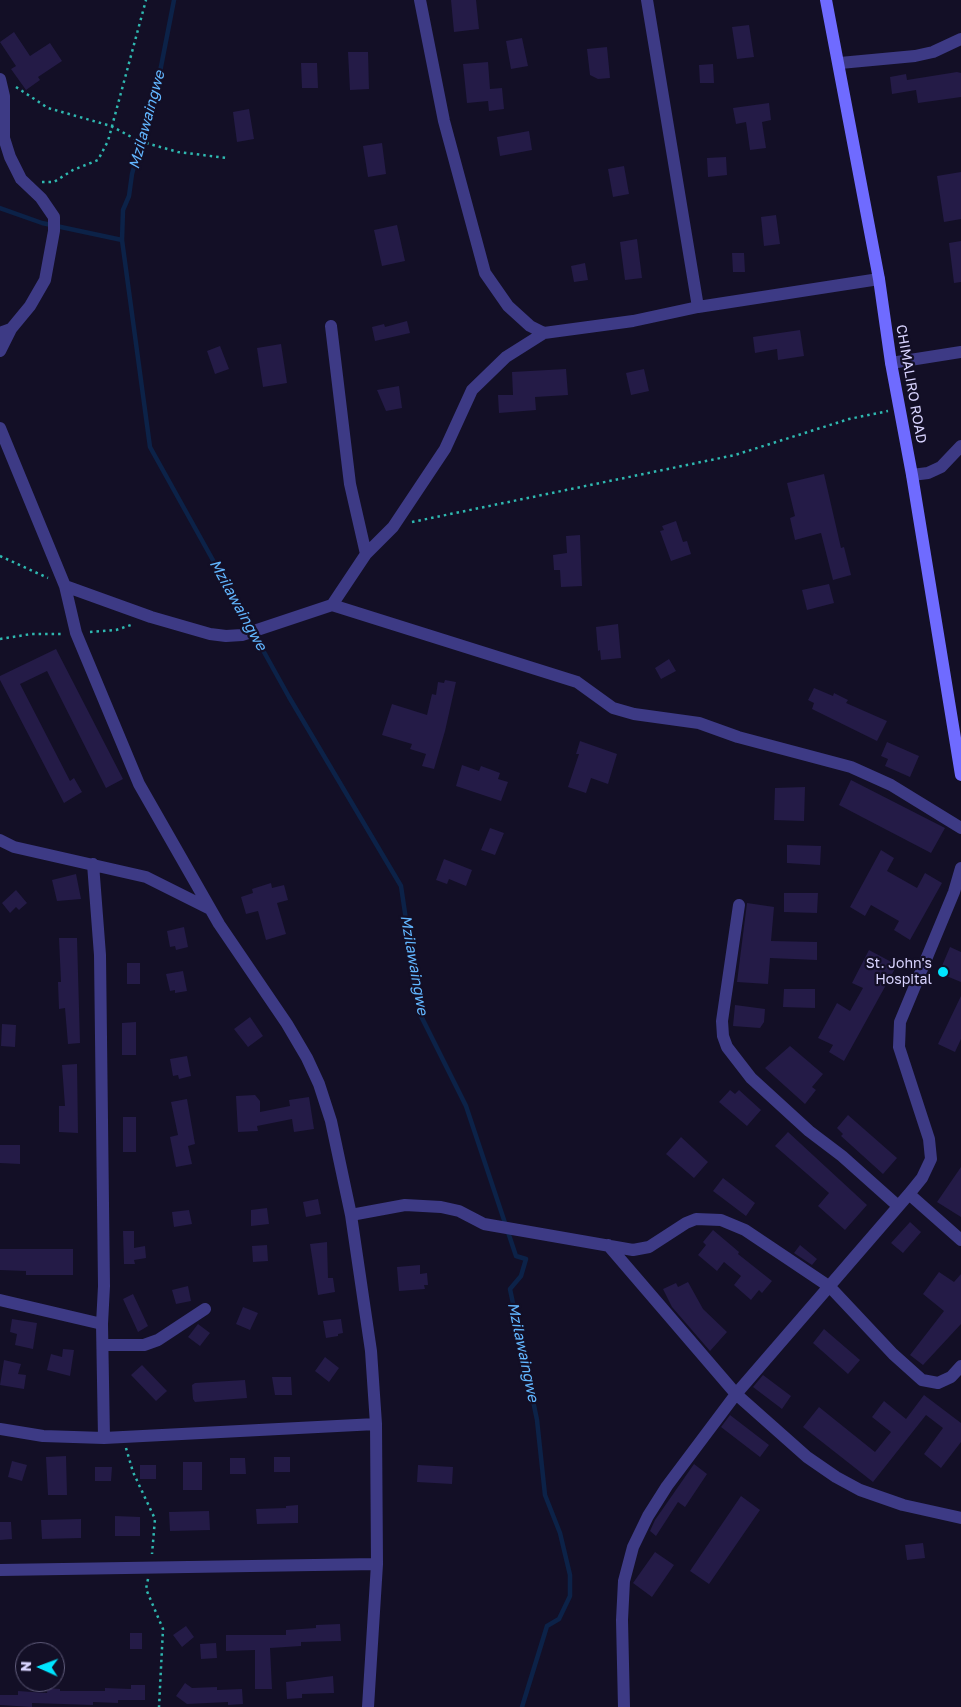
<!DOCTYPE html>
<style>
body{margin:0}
#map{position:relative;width:961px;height:1707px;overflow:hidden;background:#130f26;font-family:"Golos Text",sans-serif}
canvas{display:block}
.north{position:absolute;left:15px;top:1642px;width:50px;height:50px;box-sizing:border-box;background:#130f26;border:1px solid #625e7d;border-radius:50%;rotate:272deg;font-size:14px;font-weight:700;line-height:20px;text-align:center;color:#d9d4ff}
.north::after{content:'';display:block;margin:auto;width:18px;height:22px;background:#00e5ff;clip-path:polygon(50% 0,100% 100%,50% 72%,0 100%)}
</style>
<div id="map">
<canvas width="961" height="1707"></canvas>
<div class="north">N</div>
</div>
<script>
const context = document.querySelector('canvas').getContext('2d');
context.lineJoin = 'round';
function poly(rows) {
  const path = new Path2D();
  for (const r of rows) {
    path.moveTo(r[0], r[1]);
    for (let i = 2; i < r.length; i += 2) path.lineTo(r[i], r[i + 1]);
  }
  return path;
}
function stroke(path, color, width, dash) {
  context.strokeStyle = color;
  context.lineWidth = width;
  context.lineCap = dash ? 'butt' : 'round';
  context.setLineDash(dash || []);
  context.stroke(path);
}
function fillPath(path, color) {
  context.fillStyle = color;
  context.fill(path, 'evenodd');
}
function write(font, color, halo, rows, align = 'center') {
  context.font = font + ' "Golos Text",sans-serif';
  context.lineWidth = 4.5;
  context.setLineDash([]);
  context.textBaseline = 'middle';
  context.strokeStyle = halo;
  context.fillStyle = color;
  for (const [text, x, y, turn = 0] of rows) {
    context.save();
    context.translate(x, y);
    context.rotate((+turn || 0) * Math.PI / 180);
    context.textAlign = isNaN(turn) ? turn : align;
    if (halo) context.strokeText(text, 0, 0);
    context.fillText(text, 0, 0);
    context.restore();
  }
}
stroke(poly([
 [174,0,159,77,132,174,129,196,123,210,122,240,150,447,289,697,401,886,420,1014,466,1106,516,1256,526,1259,521,1276,510,1289,537,1420,545,1495,560,1533,570,1575,570,1596,559,1619,547,1626,522,1707],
 [0,208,42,223,122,240]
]), '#0c2248', 4.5);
fillPath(poly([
 [451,0,476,0,479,29,454,32],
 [749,25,754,57,737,59,732,27],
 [14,32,30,56,50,43,62,61,38,77,40,80,26,90,11,69,16,66,0,42],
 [522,38,528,66,511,69,506,41],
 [607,47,610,78,598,79,590,75,587,49],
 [348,52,368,52,369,89,350,90],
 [488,62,490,89,502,88,504,109,489,111,488,101,467,103,463,64],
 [301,63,317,63,318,88,302,88],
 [713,64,714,83,700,83,699,65],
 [957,72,961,73,961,97,918,103,916,90,892,94,890,77,906,74,907,80],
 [769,103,771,120,762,122,766,148,750,150,746,122,736,124,733,108],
 [249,109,254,139,237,142,233,112],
 [529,131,532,150,500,156,497,137],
 [382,143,386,174,368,177,363,146],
 [726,157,727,175,708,177,707,158],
 [624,166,629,194,613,197,608,169],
 [961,172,961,219,944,222,937,176],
 [776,215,780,244,764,246,761,217],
 [397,225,405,261,382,266,374,230],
 [637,239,642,278,625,280,620,242],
 [961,241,961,282,954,283,949,243],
 [732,253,744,253,745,272,733,272],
 [585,263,588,280,574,282,571,266],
 [407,321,410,333,375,341,372,327,384,324,385,327],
 [800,330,804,356,778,360,777,349,755,353,753,337],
 [281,344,287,383,263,387,257,348],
 [220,346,229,369,215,374,207,351],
 [566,369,568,395,535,397,536,410,499,413,498,395,513,395,512,372],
 [644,369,649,391,631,395,626,373],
 [399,386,402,408,386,411,377,390],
 [824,474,841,548,844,547,851,575,833,580,821,533,795,540,790,518,795,516,787,483],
 [676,521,683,542,687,541,691,554,671,561,660,531,664,530,662,526],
 [580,535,582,586,561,587,560,570,554,570,553,555,567,553,566,536],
 [829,584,834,603,807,610,802,590],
 [618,624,621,658,601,660,600,650,598,651,596,627],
 [56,649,123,779,106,788,47,671,20,684,70,781,74,778,82,792,64,803,0,680,0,676],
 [669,659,676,671,661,679,655,668],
 [445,680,456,682,445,731,434,769,422,766,426,754,410,749,412,744,382,735,392,704,427,715,432,694,436,695,438,682,444,683],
 [814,688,833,696,834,693,848,700,846,703,887,721,877,741,812,709,814,703,808,700],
 [580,741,617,754,608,784,591,778,586,793,568,787,579,754,576,754],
 [887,742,919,756,910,777,885,766,888,759,881,756],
 [462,765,479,771,481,766,500,773,498,779,508,782,501,801,456,786],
 [851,780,945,828,931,853,839,805],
 [805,787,804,821,774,820,775,788],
 [490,828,504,833,495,855,481,850],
 [787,845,821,846,820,865,787,863],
 [881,850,894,858,887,871,917,888,925,873,942,883,910,940,894,930,899,921,871,905,865,916,850,907],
 [444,859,472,870,466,886,449,879,447,884,436,880],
 [76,874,81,899,57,901,52,880],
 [271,883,272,888,284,885,288,900,277,903,286,934,266,940,258,911,246,914,241,897,253,893,252,889],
 [16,890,27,903,19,910,16,907,10,913,2,903],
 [784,893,818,893,817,913,784,912],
 [747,903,774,907,771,941,817,942,817,960,770,958,768,984,737,982],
 [184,927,188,947,176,950,175,946,170,947,167,931],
 [59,938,77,938,80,1043,68,1044,65,1008,59,1009,58,982,61,982],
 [950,947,961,952,961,982,939,973],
 [869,950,897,965,844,1061,829,1052,833,1045,818,1038,837,1003,850,1011,863,988,852,983],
 [127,963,140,963,140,984,127,984],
 [183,971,187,991,175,993,175,990,170,991,166,974],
 [784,989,815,989,815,1008,783,1007],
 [961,996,961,1039,955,1052,938,1044],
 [735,1005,765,1009,764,1022,760,1028,733,1026],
 [250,1017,263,1036,248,1047,234,1029],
 [136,1022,136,1055,122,1055,122,1023],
 [2,1024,16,1025,15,1047,1,1046],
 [790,1046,823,1074,812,1087,816,1090,805,1104,765,1068],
 [187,1056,191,1076,179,1079,178,1075,173,1076,170,1059],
 [77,1064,78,1133,59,1132,59,1106,65,1106,62,1065],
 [730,1090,735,1094,739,1090,761,1110,747,1126,719,1102],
 [255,1095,260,1101,260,1112,290,1106,289,1100,309,1097,314,1129,294,1132,292,1119,257,1126,258,1131,238,1132,236,1096],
 [187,1099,195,1144,188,1146,192,1164,176,1167,170,1137,178,1135,171,1102],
 [848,1115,897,1158,883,1174,841,1136,843,1134,837,1128],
 [123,1117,136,1117,136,1152,123,1152],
 [788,1132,867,1205,845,1230,818,1206,829,1193,775,1146],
 [681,1137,708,1162,694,1178,666,1154],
 [0,1145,20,1145,20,1164,0,1163],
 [961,1167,961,1217,937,1202],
 [723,1178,755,1203,746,1216,713,1191],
 [318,1199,321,1214,306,1217,303,1202],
 [267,1208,269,1224,251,1226,251,1210],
 [189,1210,192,1224,174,1227,172,1212],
 [910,1222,921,1232,903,1253,891,1243],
 [713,1230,739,1252,738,1254,772,1281,762,1293,759,1290,751,1300,734,1285,741,1276,724,1262,717,1271,698,1255,706,1245,703,1242],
 [123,1231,134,1231,134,1248,145,1246,146,1258,134,1260,135,1264,124,1264],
 [327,1242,328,1278,333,1278,335,1292,318,1295,310,1244],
 [267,1245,268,1261,253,1262,252,1246],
 [800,1245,817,1259,812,1265,794,1253],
 [0,1249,73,1249,73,1275,26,1275,26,1271,0,1270],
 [420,1265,420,1274,427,1273,428,1285,424,1285,425,1289,399,1291,397,1267],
 [939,1272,954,1282,961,1274,961,1324,923,1365,910,1355,944,1311,923,1294],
 [688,1282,703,1309,727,1332,710,1351,672,1307,663,1289,676,1283,678,1287],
 [188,1286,191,1301,176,1304,172,1290],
 [133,1294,148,1326,138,1332,123,1299],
 [243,1307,258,1313,250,1330,236,1324],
 [12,1319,37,1323,33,1349,15,1345,17,1334,10,1332],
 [341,1319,343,1333,338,1334,338,1336,326,1338,323,1321],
 [198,1324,210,1333,200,1346,188,1337],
 [824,1329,860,1360,848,1374,813,1343],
 [63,1349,74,1350,70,1376,47,1370,51,1354,62,1357],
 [325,1357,339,1368,329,1382,315,1371],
 [4,1360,21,1364,18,1374,26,1375,24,1389,0,1385],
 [142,1365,167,1391,156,1401,131,1375],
 [763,1375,791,1396,782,1409,753,1387],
 [272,1377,291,1377,292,1395,275,1395],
 [245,1380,247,1398,195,1402,193,1399,192,1385,195,1383],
 [924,1395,961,1423,961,1442,941,1468,924,1454,943,1428,926,1415,873,1482,803,1427,819,1407,875,1452,891,1432,872,1417,884,1401,906,1419],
 [730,1415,769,1445,760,1457,721,1427],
 [66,1456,67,1495,48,1495,46,1457],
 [274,1457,290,1457,290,1472,274,1472],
 [230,1458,245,1458,246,1474,230,1474],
 [12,1461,27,1465,22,1481,8,1477],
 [183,1462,202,1462,202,1490,183,1490],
 [694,1464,707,1474,685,1507,678,1502,656,1536,650,1531,655,1520],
 [140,1465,156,1465,156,1479,140,1479],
 [418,1465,453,1467,452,1484,417,1482],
 [95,1467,112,1467,111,1481,95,1481],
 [741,1496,760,1510,709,1584,690,1571],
 [298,1505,298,1523,257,1524,256,1509,286,1508,286,1506],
 [209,1511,210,1530,170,1531,169,1512],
 [115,1516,140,1517,140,1536,115,1536],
 [81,1519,81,1538,42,1539,41,1520],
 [0,1522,11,1522,12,1539,0,1540],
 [923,1543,925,1558,907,1560,905,1545],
 [655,1552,674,1565,652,1597,633,1583],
 [340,1624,341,1641,301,1642,301,1646,270,1648,272,1689,255,1689,255,1650,226,1651,226,1635,286,1635,286,1630,316,1628,316,1625],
 [186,1626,194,1637,182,1647,173,1635],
 [130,1633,142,1633,142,1649,130,1649],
 [216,1643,217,1658,201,1659,200,1644],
 [333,1676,334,1693,302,1694,302,1698,287,1699,286,1682],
 [185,1683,192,1688,217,1687,217,1690,242,1689,243,1704,228,1705,228,1702,187,1704,176,1696],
 [131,1685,145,1685,145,1700,118,1700,118,1703,93,1702,93,1705,32,1703,32,1707,0,1705,0,1695,18,1695,18,1691,47,1693,48,1688,60,1689,60,1691,105,1691,105,1688,131,1689]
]), '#241b47');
stroke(poly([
 [16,87,48,108,111,126,139,141,178,152,227,158],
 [42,182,54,182,73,170,98,160,108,141,146,0],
 [412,522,735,455,849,419,888,411],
 [0,556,48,578],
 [90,632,116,630,134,624],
 [0,639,31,634,62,634],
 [126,1448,133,1472,155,1519,152,1554],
 [148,1579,146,1589,163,1629,159,1707]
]), '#2fb8b0', 2.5, [2.5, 4]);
stroke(poly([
 [420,0,444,121,485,273,508,306,530,326,544,333,633,321,698,307,879,279],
 [647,0,698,307],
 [840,63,915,56,933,52,961,39],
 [0,79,4,96,4,138,10,157,21,179,41,198,54,217,54,231,45,280,30,306,11,329,0,333],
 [331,326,350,484,366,554],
 [0,351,11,329],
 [891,363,961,352],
 [0,428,65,586,76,633,139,784,219,924,287,1024,307,1058,319,1084,331,1121,351,1215,371,1351,376,1424],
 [912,475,928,473,941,467,961,446],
 [65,586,151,617,210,634,226,636,242,635,332,605,577,682,613,708,634,714,699,723,738,737,851,767,891,785,961,828],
 [332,605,366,554,393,527,445,449,472,390,506,357,544,333],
 [0,840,14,847,146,877,210,909],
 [93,864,100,955,104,1286,102,1324],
 [739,905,722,1021,723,1036,727,1047,751,1078,809,1131,842,1156,898,1206],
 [909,1194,961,1240],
 [351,1215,405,1205,441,1207,459,1211,484,1224,633,1250,649,1247,686,1223,696,1219,721,1220,745,1230,830,1287,893,1354,922,1380,938,1383,951,1377,961,1366],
 [608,1245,736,1394,807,1457,836,1477,860,1490,903,1505,961,1518],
 [0,1300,102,1324,104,1438,376,1424,377,1564,368,1707],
 [103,1345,144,1345,158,1340,205,1309],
 [0,1429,43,1436,104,1438],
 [0,1570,377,1564],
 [624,1707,622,1620,624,1581,633,1547,648,1516,667,1486,736,1394,909,1194,922,1178,931,1159,929,1139,899,1047,900,1022,954,892,961,868]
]), '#3d3a85', 12);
stroke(poly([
 [826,0,879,279,891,363,912,475,961,775]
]), '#6f6bff', 12);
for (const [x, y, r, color] of [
 [943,972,6,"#00e5ff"]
]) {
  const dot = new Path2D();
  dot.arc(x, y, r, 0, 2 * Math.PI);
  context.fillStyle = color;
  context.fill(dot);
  stroke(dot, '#130f26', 2);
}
write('14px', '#d9d4ff', '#130f26', [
 ["CHIMALIRO ROAD",911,384,80]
]);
write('14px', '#d9d4ff', '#130f26', [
 ["St. John's",932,964],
 ["Hospital",932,980]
], 'right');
write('italic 15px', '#62b6ff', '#130f26', [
 ["Mzilawaingwe",147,120,-75],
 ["Mzilawaingwe",238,605,61],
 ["Mzilawaingwe",414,965,80],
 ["Mzilawaingwe",523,1352,78]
]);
</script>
